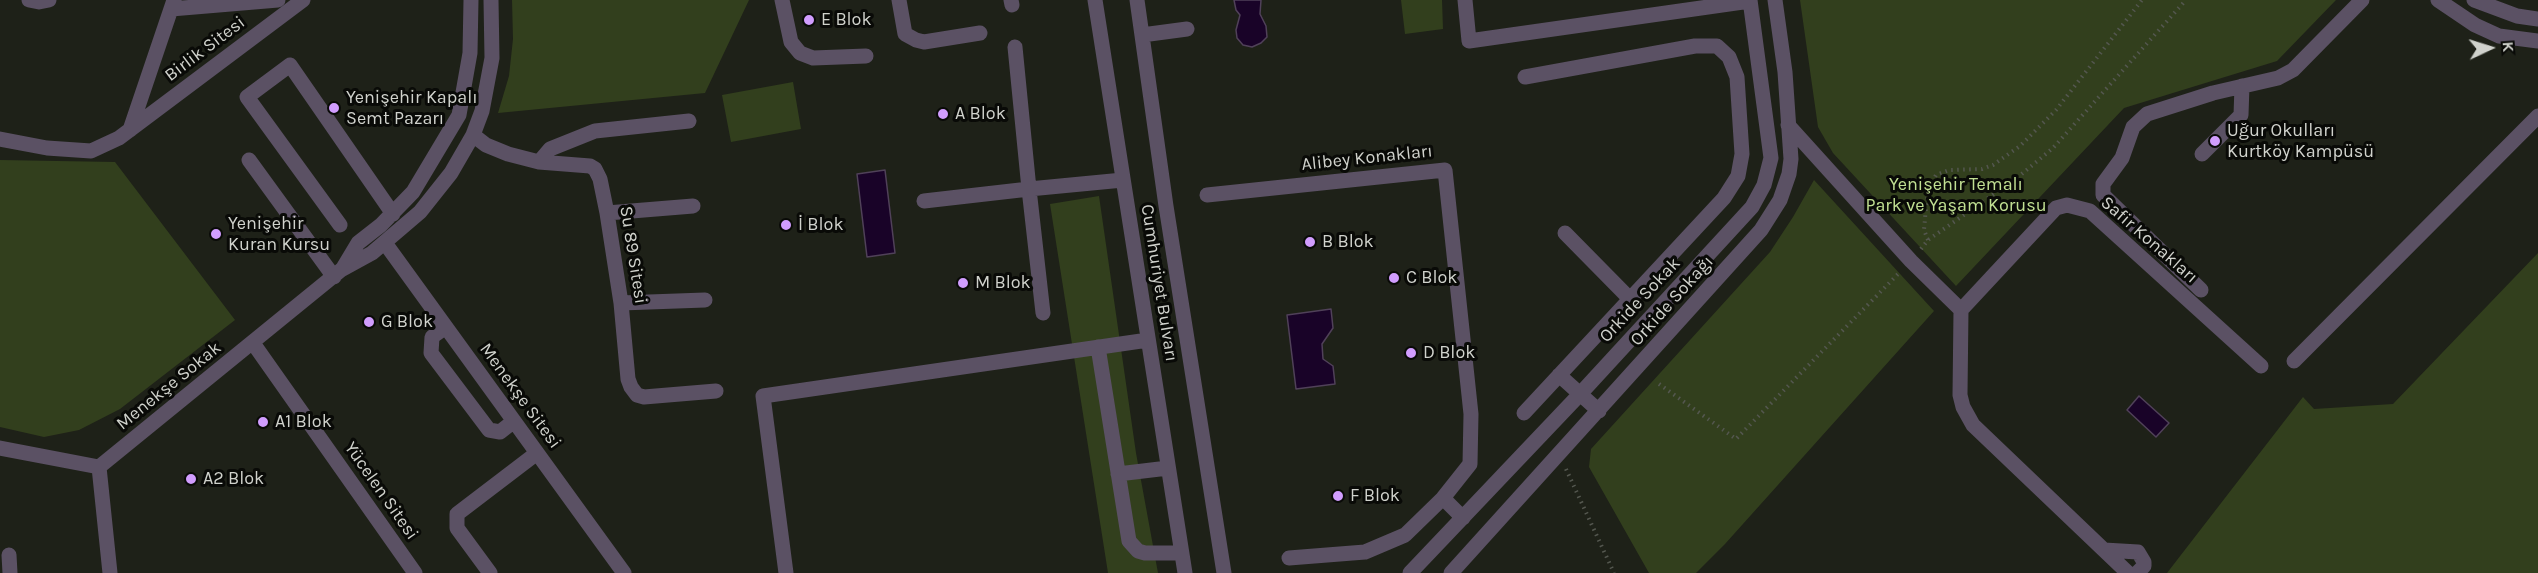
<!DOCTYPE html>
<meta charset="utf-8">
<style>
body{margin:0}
#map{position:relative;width:2538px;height:573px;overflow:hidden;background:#1e2118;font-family:Karla,sans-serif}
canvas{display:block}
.north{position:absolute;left:2460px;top:18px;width:60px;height:60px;-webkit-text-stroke:4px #090a07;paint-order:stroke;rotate:86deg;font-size:16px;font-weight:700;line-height:24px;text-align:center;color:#d0d2cc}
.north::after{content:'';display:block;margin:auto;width:21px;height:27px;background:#d0d2cc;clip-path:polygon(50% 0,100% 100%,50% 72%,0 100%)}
</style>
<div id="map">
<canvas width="2538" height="573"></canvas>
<div class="north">K</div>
</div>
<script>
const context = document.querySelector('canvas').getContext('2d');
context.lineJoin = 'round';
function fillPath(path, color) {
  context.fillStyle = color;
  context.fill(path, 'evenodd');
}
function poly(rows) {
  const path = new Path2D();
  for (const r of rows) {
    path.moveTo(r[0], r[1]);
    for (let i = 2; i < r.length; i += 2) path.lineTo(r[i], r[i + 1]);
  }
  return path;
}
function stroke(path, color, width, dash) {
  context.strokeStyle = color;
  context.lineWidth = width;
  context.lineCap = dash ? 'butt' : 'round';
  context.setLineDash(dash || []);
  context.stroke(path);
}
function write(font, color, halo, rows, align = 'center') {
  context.font = font + ' Karla,sans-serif';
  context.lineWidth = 6;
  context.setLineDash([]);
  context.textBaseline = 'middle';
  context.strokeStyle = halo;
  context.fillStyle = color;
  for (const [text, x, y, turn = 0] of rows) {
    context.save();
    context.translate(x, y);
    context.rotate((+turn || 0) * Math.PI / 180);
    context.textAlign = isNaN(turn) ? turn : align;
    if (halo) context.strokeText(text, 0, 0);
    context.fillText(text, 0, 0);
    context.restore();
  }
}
fillPath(poly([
 [512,0,749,0,705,93,498,113,509,76,513,39],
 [1401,0,1442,0,1443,29,1405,34],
 [1800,0,2336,0,2277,61,2124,108,1956,286,1833,153,1818,127],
 [793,82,801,129,731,142,722,95],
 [0,160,115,162,235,320,120,409,79,430,44,437,0,427],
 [1814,180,1934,311,1725,544,1696,573,1649,573,1589,467,1591,449,1770,252,1793,217],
 [1099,196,1136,453,1158,573,1108,573,1050,204],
 [2538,253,2538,573,2167,573,2303,397,2314,409,2393,404]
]), '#323f1d');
const water = poly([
 [1234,0,1261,0,1260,14,1266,26,1267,37,1261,43,1252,47,1243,45,1237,38,1236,30,1240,15,1236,10,1234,0],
 [885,170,895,253,867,257,857,174,885,170],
 [1331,309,1333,328,1322,344,1323,359,1333,366,1335,384,1296,389,1287,315,1331,309],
 [2139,396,2169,423,2156,437,2127,410,2139,396]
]);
fillPath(water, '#190328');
stroke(water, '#504159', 1.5);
stroke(poly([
 [1928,240,1924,230,1926,207,1929,188,1936,175,1949,170,1982,169,1993,165,2020,146,2056,110,2142,0],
 [1921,249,1928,240,2017,178,2053,148,2186,0],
 [1659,384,1736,439,1900,272],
 [1566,469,1614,573]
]), '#54574f', 4, [1.5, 4.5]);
stroke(poly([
 [29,0,39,2,49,0],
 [782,0,791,42,800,53,813,58,866,56],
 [899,0,905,34,916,40,924,42,980,33],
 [1011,0,1012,5],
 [1095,0,1185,573],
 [1137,0,1166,206,1224,573],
 [1465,0,1469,41,1750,1],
 [2438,0,2475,25,2499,36,2538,41],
 [2474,0,2517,16,2538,19],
 [171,9,278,0],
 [1142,35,1187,29],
 [1788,125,1911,261,1961,310],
 [130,130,174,0],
 [473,135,486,145,508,154,539,162,590,166,595,169,600,179,607,213,621,303,628,379,631,387,637,395,644,397,716,391],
 [0,139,47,148,91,151,119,138,303,0],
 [2202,154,2241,115,2242,86],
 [249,160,334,277],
 [539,162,550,149,595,131,689,121],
 [1207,195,1445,170,1471,414,1470,464,1443,498,1463,518],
 [924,201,1029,189,1015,47],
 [607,213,693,206],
 [340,225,247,97,290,65,393,214],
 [1565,233,1630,299],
 [385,243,624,573],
 [343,268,358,243,381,225,413,192,459,115,470,53,471,0],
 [2201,290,2103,195,2103,184,2122,158,2133,127,2147,114,2213,93,2278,78,2293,70,2362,0],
 [621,303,705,300],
 [1961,310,2056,208,2067,205,2090,211,2261,366],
 [1961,310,1960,395,1963,407,1973,425,2128,573],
 [1043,313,1029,189,1123,180],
 [446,327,432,337,431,353,489,430,500,432,514,421],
 [253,343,415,573],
 [1098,347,1129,541,1138,551,1145,553,1181,553],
 [2294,361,2538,116],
 [1559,375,1599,411],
 [1524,413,1724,198,1738,176,1742,154,1737,77,1729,57,1717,46,1695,46,1525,77],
 [0,448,99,467,341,270,372,253,420,212,451,173,473,135,482,111,492,58,491,0],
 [99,467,110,573],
 [1118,474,1168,468],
 [2104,550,2138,552,2144,562,2144,566,2137,573],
 [9,555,10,573],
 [1289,558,1365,552,1405,535,1443,498],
 [490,573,457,528,457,514,537,453],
 [786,573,763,396,1148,340],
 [1410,573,1581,393,1752,207,1764,185,1771,158,1750,0],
 [1451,573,1761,230,1780,200,1789,174,1791,159,1785,72,1775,0]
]), '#5b5164', 15);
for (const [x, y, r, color] of [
 [809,20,6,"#d19dfe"],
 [334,108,6,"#d19dfe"],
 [943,114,6,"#d19dfe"],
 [2215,141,6,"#d19dfe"],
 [786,225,6,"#d19dfe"],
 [216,234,6,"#d19dfe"],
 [1310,242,6,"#d19dfe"],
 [1394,278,6,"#d19dfe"],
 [963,283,6,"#d19dfe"],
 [369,322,6,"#d19dfe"],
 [1411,353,6,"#d19dfe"],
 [263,422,6,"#d19dfe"],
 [191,479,6,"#d19dfe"],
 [1338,496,6,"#d19dfe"]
]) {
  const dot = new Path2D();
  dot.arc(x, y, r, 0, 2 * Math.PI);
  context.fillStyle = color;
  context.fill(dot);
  stroke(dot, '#090a07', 2);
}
write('18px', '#d0d2cc', '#090a07', [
 ["E Blok",821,20],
 ["Yenişehir Kapalı",346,98],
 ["Semt Pazarı",346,119],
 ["A Blok",955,114],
 ["Uğur Okulları",2227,131],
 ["Kurtköy Kampüsü",2227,152],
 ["Yenişehir",228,224],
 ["Kuran Kursu",228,245],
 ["İ Blok",798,225],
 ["B Blok",1322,242],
 ["C Blok",1406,278],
 ["M Blok",975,283],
 ["G Blok",381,322],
 ["D Blok",1423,353],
 ["A1 Blok",275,422],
 ["A2 Blok",203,479],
 ["F Blok",1350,496]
], 'left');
write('18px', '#d0d2cc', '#090a07', [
 ["Birlik Sitesi",205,49,-37],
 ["Alibey Konakları",1367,158,-6],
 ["Safir Konakları",2149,240,41],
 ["Su 89 Sitesi",633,255,81],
 ["Cumhuriyet Bulvarı",1159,283,81],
 ["Orkide Sokak",1640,300,-47],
 ["Orkide Sokağı",1672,301,-48],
 ["Menekşe Sokak",169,386,-39],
 ["Menekşe Sitesi",520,396,54],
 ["Yücelen Sitesi",381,491,55]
]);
write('18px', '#c1e093', '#090a07', [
 ["Yenişehir Temalı",1956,185],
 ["Park ve Yaşam Korusu",1956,206]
]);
</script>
